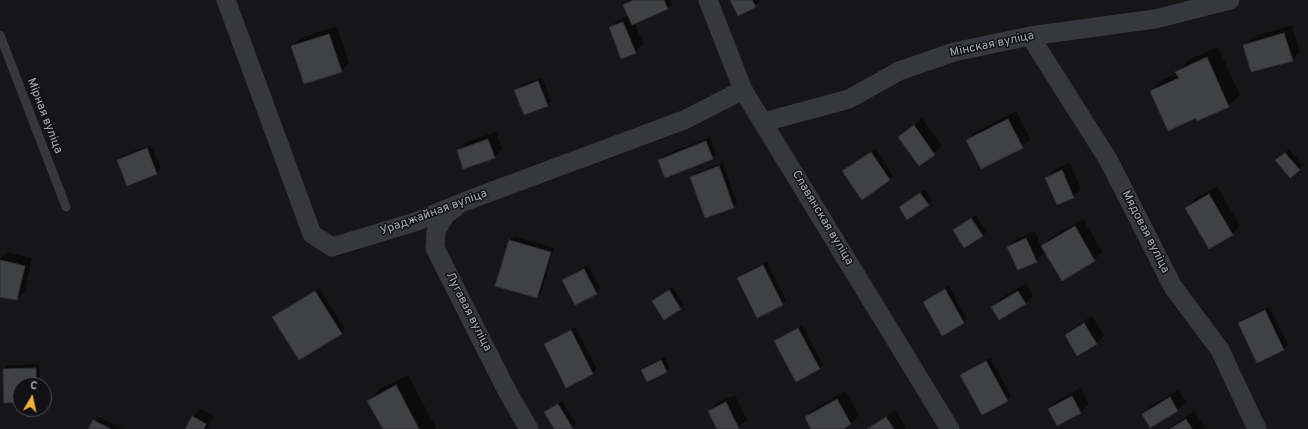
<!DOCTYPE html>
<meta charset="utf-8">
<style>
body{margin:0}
#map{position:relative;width:1308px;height:429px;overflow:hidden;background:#161618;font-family:Overpass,sans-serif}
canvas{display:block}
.north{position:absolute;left:12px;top:377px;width:40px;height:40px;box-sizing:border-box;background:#111113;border:1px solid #4d4f55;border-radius:50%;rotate:9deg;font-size:11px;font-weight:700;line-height:16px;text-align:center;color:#a8adb8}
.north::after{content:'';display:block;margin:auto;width:14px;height:18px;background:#f2b134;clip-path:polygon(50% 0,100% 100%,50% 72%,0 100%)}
</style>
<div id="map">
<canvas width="1308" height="429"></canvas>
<div class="north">С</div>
</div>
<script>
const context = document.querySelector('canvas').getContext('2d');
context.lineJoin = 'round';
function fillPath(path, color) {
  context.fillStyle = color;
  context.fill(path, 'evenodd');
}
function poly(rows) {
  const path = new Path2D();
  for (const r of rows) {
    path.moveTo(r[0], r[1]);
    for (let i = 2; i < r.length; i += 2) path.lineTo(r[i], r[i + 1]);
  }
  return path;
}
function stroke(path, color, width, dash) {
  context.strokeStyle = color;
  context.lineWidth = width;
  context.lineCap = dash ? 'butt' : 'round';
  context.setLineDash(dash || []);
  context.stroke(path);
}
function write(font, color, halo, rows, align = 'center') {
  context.font = font + ' Overpass,sans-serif';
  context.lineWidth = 3;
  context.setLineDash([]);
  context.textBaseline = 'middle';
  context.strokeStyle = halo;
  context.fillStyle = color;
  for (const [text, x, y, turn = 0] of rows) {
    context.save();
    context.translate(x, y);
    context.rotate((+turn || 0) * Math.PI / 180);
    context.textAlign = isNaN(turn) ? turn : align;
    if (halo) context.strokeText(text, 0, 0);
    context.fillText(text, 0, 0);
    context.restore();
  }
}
fillPath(poly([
 [630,0,670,0,672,4,668,8,635,23,643,44,635,52,610,28,618,20,629,15,624,5],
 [732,0,758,0,759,2,755,6],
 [1292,25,1300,52,1292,60,1245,45,1253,37],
 [337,26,349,63,341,71,292,47,300,38],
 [1218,47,1240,95,1228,106,1197,117,1151,91,1162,80,1177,73,1188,60],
 [542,77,551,101,547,105,515,90,519,86],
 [1016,111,1030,139,1022,147,967,140,975,132],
 [922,118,942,146,920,165,900,137],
 [496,132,502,149,494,157,458,151,466,142],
 [710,137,716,154,712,158,659,160,663,156],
 [151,145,161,169,157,173,128,185,118,160,122,156],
 [875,148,893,176,889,180,844,171],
 [1289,149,1303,166,1299,169,1281,157],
 [723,163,737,203,733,207,691,177,695,173],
 [1070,163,1081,189,1073,197,1046,178,1054,170],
 [1217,186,1240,226,1232,234,1186,208,1194,200],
 [925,189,932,200,928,204,900,207],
 [976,215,986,232,982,236,954,230],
 [1083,219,1102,252,1094,260,1046,251,1036,261,1008,247,1016,239,1035,231,1041,247,1050,238],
 [514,236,554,248,541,293,537,297,510,240],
 [7,252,32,258,25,291,17,299,0,296,0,259],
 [767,262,786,300,782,304,738,278,742,274],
 [588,265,600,289,596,293,563,280],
 [1026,283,1033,296,1025,304,992,307,1000,299],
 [949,286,967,319,963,323,924,302],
 [673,287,684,305,680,308,653,301],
 [319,288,345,329,341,333,274,317],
 [1269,307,1288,345,1284,349,1258,361,1239,323,1243,319],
 [1092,316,1104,335,1096,343,1066,335,1074,327],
 [1088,320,1089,321,1074,330,1074,328],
 [802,325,823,365,819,369,775,341],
 [575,327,597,369,593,373,566,387,545,345,549,341],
 [665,357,670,368,666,371,642,370,646,366],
 [990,358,1011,396,1007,400,961,376],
 [39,364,40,385,20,385,20,401,4,369,8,365],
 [408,375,436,428,436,429,384,429,369,401,380,389],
 [1080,388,1089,404,1081,412,1058,425,1049,410,1057,401],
 [1178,390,1186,402,1177,410,1143,414,1151,406],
 [845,391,859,415,851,423,841,429,813,429,806,417,814,409],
 [735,395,747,420,736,429,718,429,709,411,717,403],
 [562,401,576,424,571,429,555,429,546,412],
 [201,409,214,416,207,429,186,429,193,417],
 [895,410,906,428,905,429,867,429],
 [1194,411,1206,429,1168,429],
 [98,417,123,429,90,429]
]), '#0007');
const building = poly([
 [633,0,664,0,668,9,632,25,623,5,633,0],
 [730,0,752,0,756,7,738,16,730,0],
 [623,22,636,53,621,59,609,27,623,22],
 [1284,33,1293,61,1251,72,1243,45,1284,33],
 [329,34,342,72,304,84,291,46,329,34],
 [1207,57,1229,107,1197,121,1196,118,1168,131,1150,91,1179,78,1175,72,1207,57],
 [538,81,548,106,524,115,514,90,538,81],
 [1008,119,1023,148,981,169,966,140,1008,119],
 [914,125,935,155,919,166,898,137,914,125],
 [488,139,495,158,463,169,457,150,488,139],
 [706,141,713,159,665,178,658,160,706,141],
 [147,148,157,174,127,186,117,160,147,148],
 [871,152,890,180,862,200,842,171,871,152],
 [1285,153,1300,170,1290,178,1275,160,1285,153],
 [719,166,734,208,705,218,690,177,719,166],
 [1062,170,1074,198,1057,205,1045,178,1062,170],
 [920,193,929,205,907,220,899,207,920,193],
 [1209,194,1233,235,1209,249,1185,208,1209,194],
 [971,218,983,236,964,248,953,230,971,218],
 [1075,226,1095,261,1062,281,1041,246,1075,226],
 [1026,238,1037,262,1018,270,1007,247,1026,238],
 [509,240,551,252,537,298,495,286,509,240],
 [0,260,25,266,17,300,0,297,0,260],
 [763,265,783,305,757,318,737,278,763,265],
 [584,269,597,294,575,305,562,280,584,269],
 [945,289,964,323,942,336,923,302,945,289],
 [669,290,681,309,664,320,652,301,669,290],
 [315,291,342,334,299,360,272,317,315,291],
 [1018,291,1026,304,999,320,991,307,1018,291],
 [1265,310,1284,350,1257,363,1238,323,1265,310],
 [1084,323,1097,344,1077,356,1065,335,1084,323],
 [798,328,820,369,796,382,774,341,798,328],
 [571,330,593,374,566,388,544,344,571,330],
 [661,360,667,372,647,382,641,370,661,360],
 [986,361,1008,401,982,415,960,375,986,361],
 [36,368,36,385,20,385,20,402,4,403,3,369,36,368],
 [396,385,419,429,383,429,367,401,396,385],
 [1072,396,1081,413,1057,426,1048,409,1072,396],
 [1170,397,1178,411,1150,428,1142,414,1170,397],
 [837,399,851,424,843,429,811,429,805,417,837,399],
 [726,402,739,429,717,429,708,411,726,402],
 [558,404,573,429,554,429,544,412,558,404],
 [192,416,206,424,204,429,185,429,192,416],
 [886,417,894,429,867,429,886,417],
 [1186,419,1192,429,1170,429,1186,419],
 [93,420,111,429,88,429,93,420]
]);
fillPath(building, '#404145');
stroke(building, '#303034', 1);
stroke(poly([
 [0,35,66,207]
]), '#37383d', 9);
stroke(poly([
 [226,0,312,234,332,247,415,222,466,201,684,120,743,90],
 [708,0,743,90,950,429],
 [1030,36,1109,161,1173,287,1220,350,1257,429],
 [764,122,849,99,899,71,954,52,1030,36,1155,19,1230,0],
 [455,208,446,214,436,231,435,248,507,391,529,429]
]), '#37383d', 19);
write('12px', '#a8adb8', '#111113', [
 ["Мінская вуліца",992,45,-12],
 ["Мірная вуліца",44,116,69],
 ["Ураджайная вуліца",434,213,-20],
 ["Славянская вуліца",822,218,59],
 ["Мядовая вуліца",1145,232,63],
 ["Лугавая вуліца",468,312,63]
]);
</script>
